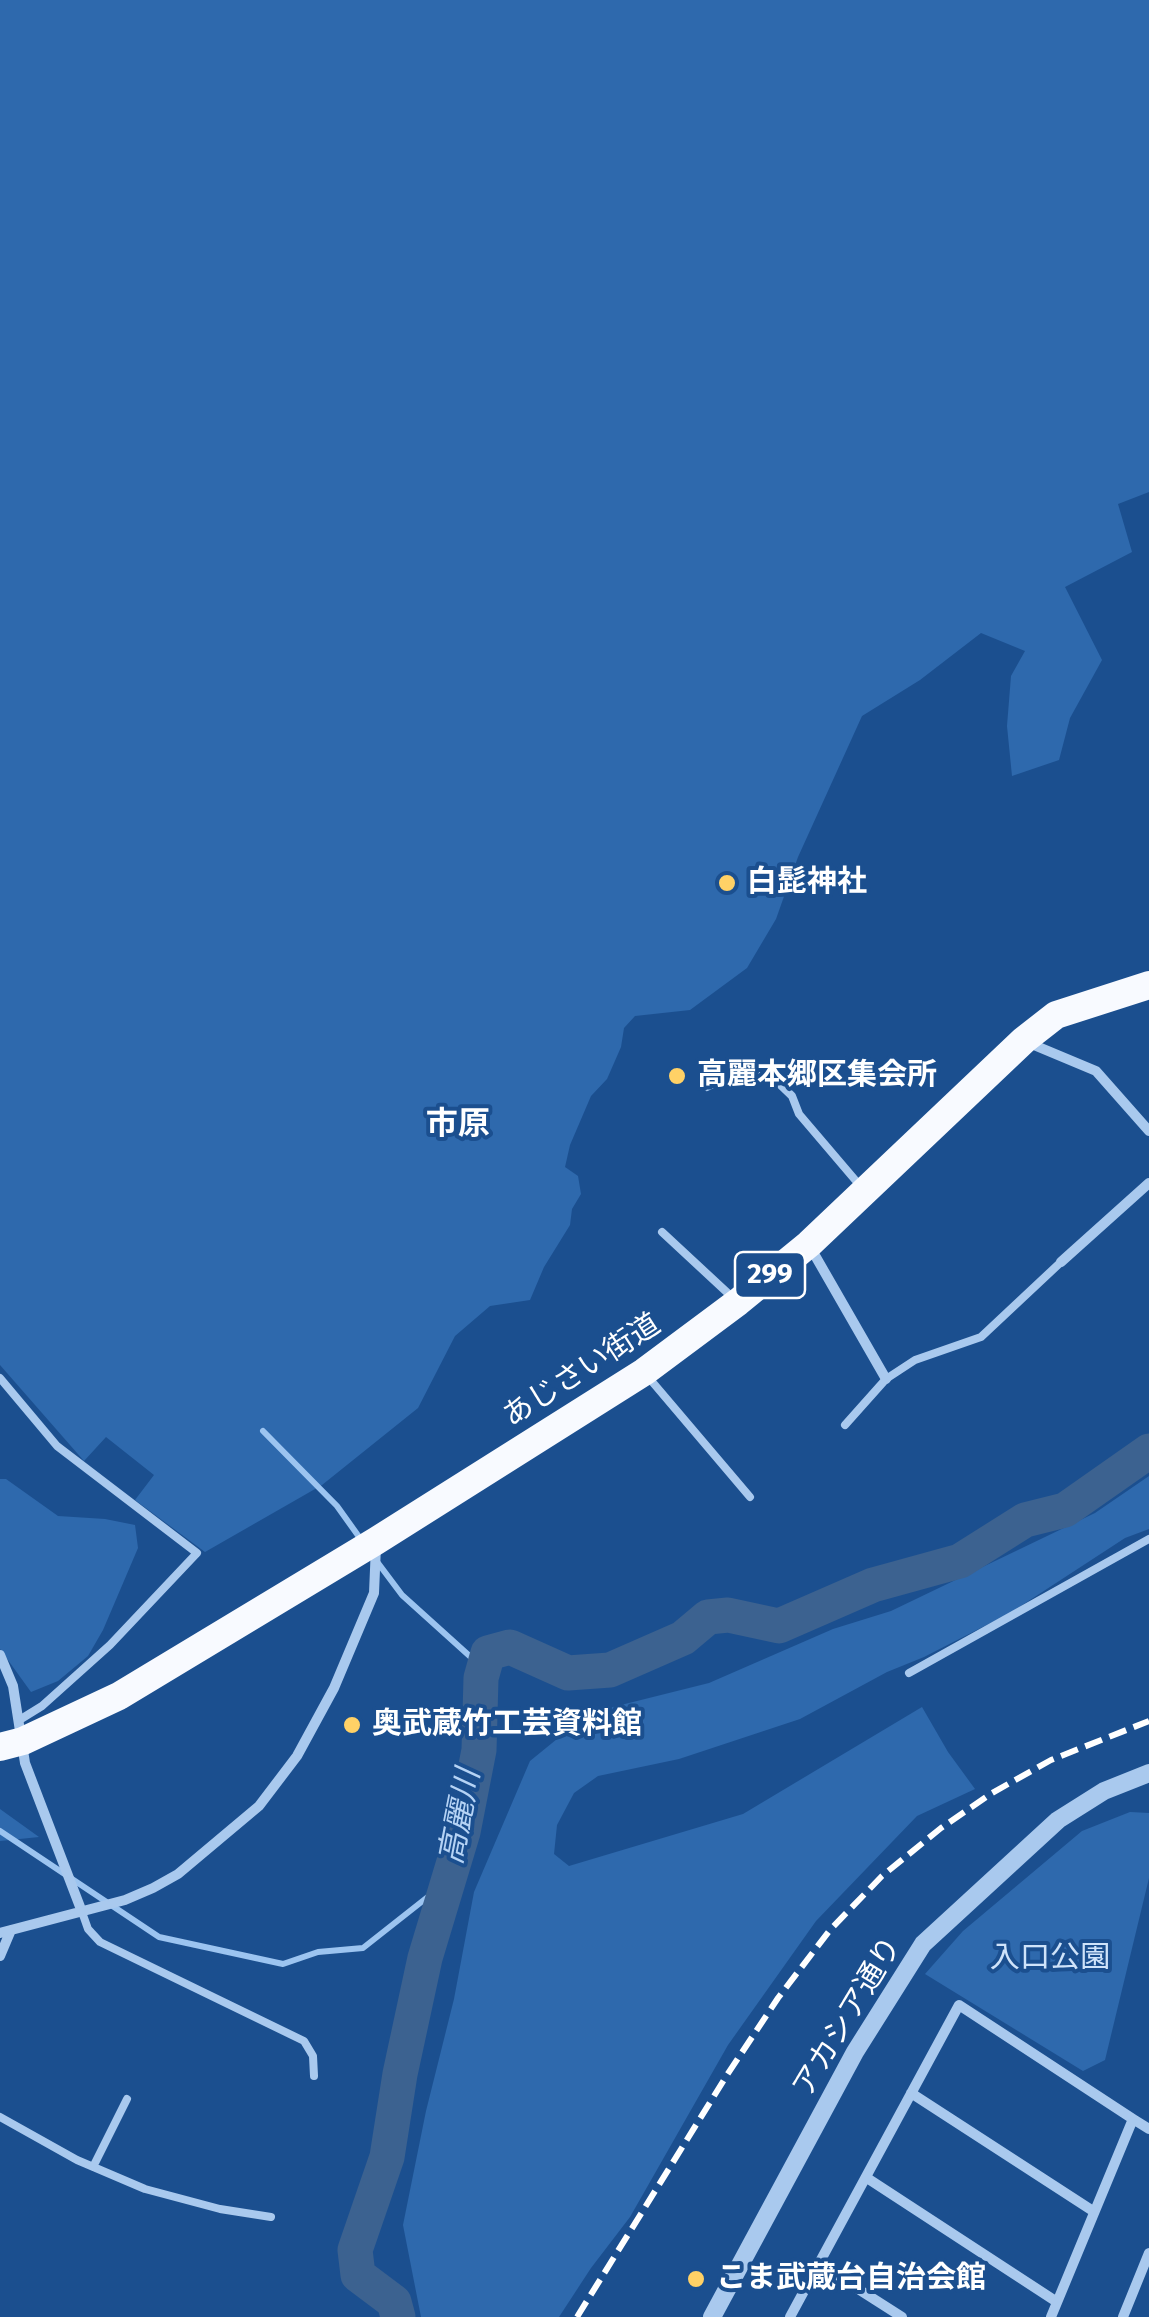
<!DOCTYPE html>
<meta charset="utf-8">
<style>
body{margin:0}
canvas{display:block;background:#1b4f8f}
</style>
<canvas width="1149" height="2317"></canvas>
<script>
const context = document.querySelector('canvas').getContext('2d');
context.lineJoin = 'round';
function fillPath(path, color) {
  context.fillStyle = color;
  context.fill(path, 'evenodd');
}
function poly(rows) {
  const path = new Path2D();
  for (const r of rows) {
    path.moveTo(r[0], r[1]);
    for (let i = 2; i < r.length; i += 2) path.lineTo(r[i], r[i + 1]);
  }
  return path;
}
function stroke(path, color, width, dash) {
  context.strokeStyle = color;
  context.lineWidth = width;
  context.lineCap = dash ? 'butt' : 'round';
  context.setLineDash(dash || []);
  context.stroke(path);
}
function write(font, color, halo, rows, align = 'center') {
  context.font = font + ' "Fira Sans","Noto Sans JP",sans-serif';
  context.lineWidth = 8;
  context.setLineDash([]);
  context.textBaseline = 'middle';
  context.strokeStyle = halo;
  context.fillStyle = color;
  for (const [text, x, y, turn = 0] of rows) {
    context.save();
    context.translate(x, y);
    context.rotate((+turn || 0) * Math.PI / 180);
    context.textAlign = isNaN(turn) ? turn : align;
    if (halo) context.strokeText(text, 0, 0);
    context.fillText(text, 0, 0);
    context.restore();
  }
}
fillPath(poly([
 [0,0,1149,0,1149,492,1118,504,1132,552,1065,587,1102,660,1070,718,1059,760,1012,776,1007,726,1011,676,1025,651,981,633,920,680,862,716,798,857,776,919,747,968,690,1010,635,1016,624,1028,621,1047,607,1079,591,1096,570,1145,565,1167,578,1176,581,1194,572,1209,570,1225,544,1267,530,1300,490,1306,455,1336,418,1408,322,1485,205,1552,135,1500,154,1475,106,1437,84,1461,0,1365],
 [1149,1476,1149,1529,1125,1538,1010,1613,924,1657,887,1672,800,1719,679,1759,598,1776,574,1793,557,1825,554,1854,569,1866,743,1814,922,1707,948,1752,975,1789,917,1816,816,1921,728,2045,630,2217,591,2268,559,2317,421,2317,403,2225,426,2111,454,1999,474,1892,530,1761,589,1713,709,1683,833,1629,891,1611,1095,1513],
 [0,1479,6,1479,58,1516,105,1519,135,1525,138,1548,103,1630,88,1656,58,1681,31,1692,0,1649],
 [0,1809,39,1837,0,1841],
 [1130,1812,1149,1813,1149,1878,1105,2060,1083,2071,925,1974,963,1931,1082,1831]
]), '#2e69ad');
stroke(poly([
 [263,1431,337,1506,362,1541],
 [375,1559,402,1595,484,1669],
 [0,1831,159,1937,283,1964,318,1952,363,1948,448,1881]
]), '#9cc4f0', 6);
stroke(poly([
 [398,2317,394,2302,358,2275,355,2250,387,2157,400,2074,425,1958,463,1832,479,1750,481,1678,488,1653,510,1647,568,1673,610,1670,683,1638,708,1617,728,1615,779,1626,873,1585,960,1561,1025,1520,1065,1510,1149,1451]
]), '#3c6290', 35);
stroke(poly([
 [707,1087,738,1071,765,1070,792,1096,799,1114,862,1188],
 [662,1232,732,1297],
 [0,1378,57,1446,197,1553,110,1645,42,1706,21,1719],
 [649,1378,750,1497],
 [845,1425,886,1379,915,1360,981,1337,1061,1262],
 [909,1673,1149,1539],
 [82,1912,88,1929,100,1942,304,2041,313,2056,314,2076],
 [0,2117,77,2160,145,2189,220,2209,271,2217],
 [93,2167,127,2099]
]), '#a9c9ee', 8);
stroke(poly([
 [1029,1043,1096,1071,1149,1131],
 [809,1245,886,1379],
 [1061,1262,1149,1183],
 [0,1655,13,1686,25,1763,82,1912],
 [0,1933,125,1900,153,1888,178,1874,259,1806,297,1756,334,1688,374,1593,376,1546],
 [0,1956,11,1930],
 [911,2093,1093,2211],
 [1133,2119,1149,2129],
 [867,2178,1057,2302],
 [819,2264,902,2317],
 [790,2317,959,2005,1133,2119,1051,2317],
 [1123,2317,1149,2253]
]), '#a9c9ee', 10);
stroke(poly([
 [712,2317,855,2052,923,1944,1058,1820,1104,1791,1149,1773]
]), '#a9c9ee', 18);
stroke(poly([
 [0,1747,23,1741,119,1696,376,1541,644,1372,738,1302,809,1244,1024,1040,1056,1015,1149,985]
]), '#f8faff', 28);
stroke(poly([
 [577,2317,727,2075,778,1998,830,1930,882,1876,941,1828,992,1793,1051,1760,1149,1721]
]), '#fff', 6, [18, 8]);
for (const [x, y, r, color] of [
 [727,883,10,"#ffd166"],
 [677,1076,10,"#ffd166"],
 [352,1725,10,"#ffd166"],
 [696,2279,10,"#ffd166"]
]) {
  const dot = new Path2D();
  dot.arc(x, y, r, 0, 2 * Math.PI);
  context.fillStyle = color;
  context.fill(dot);
  stroke(dot, '#1b4f8f', 4);
}
for (const [x, y, w] of [
 [770,1275,70]
]) {
  const box = new Path2D();
  box.roundRect(x - w / 2, y - 23, w, 46, 8);
  context.fillStyle = '#1b4f8f';
  context.fill(box);
  stroke(box, '#fff', 2.5);
}
write('bold 28px', '#fff', null, [
 ["299",770,1275]
]);
write('bold 30px', '#fff', '#1b4f8f', [
 ["白髭神社",747,883],
 ["高麗本郷区集会所",697,1076],
 ["奥武蔵竹工芸資料館",372,1725],
 ["こま武蔵台自治会館",716,2279]
], 'left');
write('30px', '#fff', '#1b4f8f', [
 ["あじさい街道",582,1371,-33],
 ["アカシア通り",848,2017,-59]
]);
write('30px', '#cfe3fa', '#1b4f8f', [
 ["入口公園",1050,1959]
]);
write('bold 32px', '#fff', '#1b4f8f', [
 ["市原",458,1125]
]);
write('italic 32px', '#b5d3f5', '#1b4f8f', [
 ["高麗川",461,1817,-79]
]);
</script>
